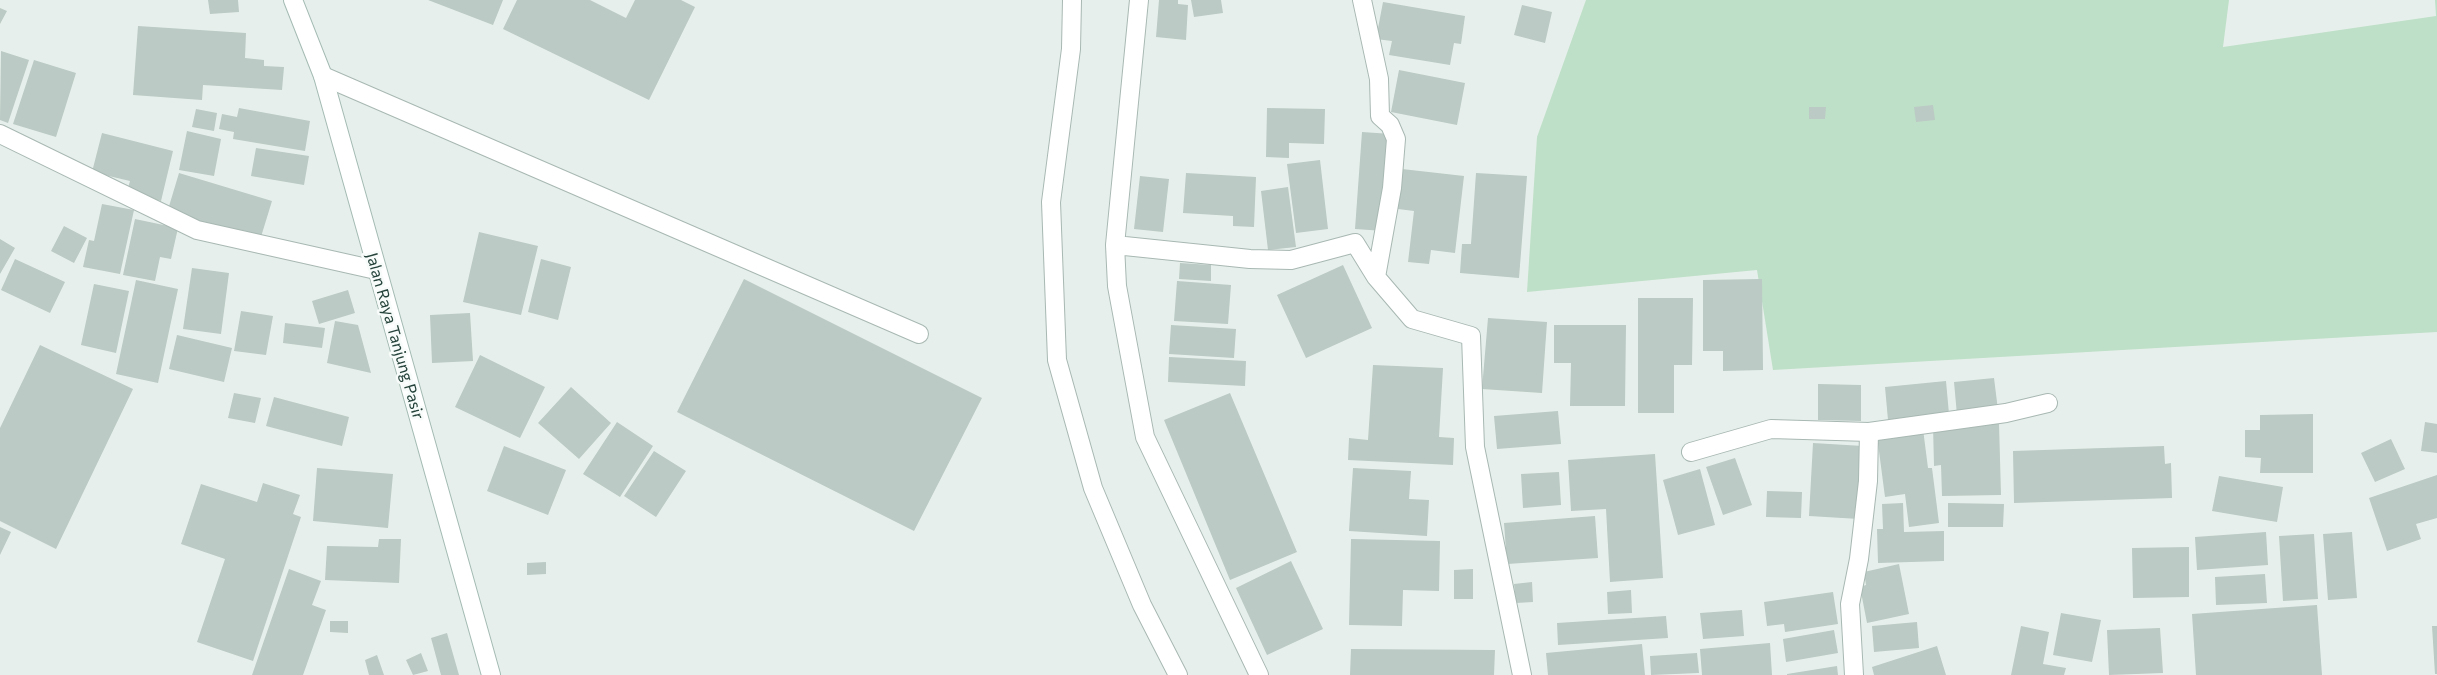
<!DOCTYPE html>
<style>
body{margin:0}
canvas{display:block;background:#e6efeb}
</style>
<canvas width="2437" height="675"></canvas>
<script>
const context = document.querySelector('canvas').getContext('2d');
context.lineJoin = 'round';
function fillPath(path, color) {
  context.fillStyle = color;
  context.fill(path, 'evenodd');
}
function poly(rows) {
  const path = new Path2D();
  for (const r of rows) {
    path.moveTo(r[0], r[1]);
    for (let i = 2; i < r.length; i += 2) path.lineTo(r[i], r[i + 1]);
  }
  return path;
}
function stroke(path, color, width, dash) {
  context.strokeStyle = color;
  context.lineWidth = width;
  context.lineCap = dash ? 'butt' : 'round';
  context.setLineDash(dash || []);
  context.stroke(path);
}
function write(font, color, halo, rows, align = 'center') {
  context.font = font + ' Commissioner,sans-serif';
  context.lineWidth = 5;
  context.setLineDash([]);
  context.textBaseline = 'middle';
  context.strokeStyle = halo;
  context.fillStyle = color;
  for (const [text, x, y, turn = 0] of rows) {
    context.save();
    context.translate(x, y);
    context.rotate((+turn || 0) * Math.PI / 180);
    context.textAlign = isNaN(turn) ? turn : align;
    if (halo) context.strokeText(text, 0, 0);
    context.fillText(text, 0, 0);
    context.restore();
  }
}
fillPath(poly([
 [1586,0,2229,0,2223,47,2436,16,2435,0,2437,0,2437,332,1773,370,1757,270,1527,292,1537,137]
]), '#bfe0c8');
fillPath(poly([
 [208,0,238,0,239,12,210,14],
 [428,0,503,0,493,25],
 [517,0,590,0,626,18,635,0,681,0,695,7,649,100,503,29],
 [1159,0,1178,0,1178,4,1188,5,1186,40,1156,37],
 [1191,0,1221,0,1223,13,1194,17],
 [1383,2,1465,16,1461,44,1454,43,1450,65,1389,55,1392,41,1376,39],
 [1522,5,1552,12,1545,43,1514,35],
 [0,8,7,11,0,24],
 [138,26,246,33,245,58,264,60,264,66,284,67,282,90,203,85,202,100,133,95],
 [1,51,29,60,8,123,0,120],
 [34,60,76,73,56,137,13,124],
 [1399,70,1465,83,1457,125,1391,112],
 [1933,105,1935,120,1916,122,1914,107],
 [1809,107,1826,107,1825,119,1809,119],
 [239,108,310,121,305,151,233,139,234,132,219,129,222,114,237,117],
 [1267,108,1325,109,1324,144,1289,143,1289,158,1266,157],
 [196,109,217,113,214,131,192,127],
 [187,131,221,139,214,176,179,170],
 [1362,132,1391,134,1384,231,1355,229],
 [102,133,173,151,161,201,127,192,130,181,92,172],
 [256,148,309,156,304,185,251,176],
 [1320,160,1328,229,1296,233,1287,164],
 [1402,169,1464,176,1455,253,1431,250,1429,264,1408,262,1414,211,1398,209],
 [179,173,272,201,260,240,167,213],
 [1186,173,1256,177,1254,227,1233,226,1233,216,1183,213],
 [1476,173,1527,176,1519,278,1460,273,1462,244,1471,244],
 [1140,176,1169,179,1163,232,1134,229],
 [1288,187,1296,247,1268,250,1261,191],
 [102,204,134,210,120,274,83,267,89,240,94,241],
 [135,219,178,228,171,259,160,257,155,281,123,275],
 [64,226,87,238,74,263,51,251],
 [479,232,538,246,521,315,463,302],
 [0,239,15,248,0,274],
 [15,259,65,282,50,313,1,290],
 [541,259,571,267,558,320,528,312],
 [1180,263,1211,265,1211,281,1179,279],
 [1343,265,1372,328,1306,358,1277,295],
 [192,268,229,273,221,334,183,329],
 [744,279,982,398,914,531,677,412],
 [1762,279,1763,370,1723,371,1723,351,1703,351,1703,280],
 [136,280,178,289,158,383,116,374],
 [1177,281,1231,285,1228,324,1174,321],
 [94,284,129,291,116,353,81,345],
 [348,290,355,313,319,324,312,301],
 [1638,298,1693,298,1692,365,1674,365,1674,413,1638,413],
 [241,311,273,316,266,355,234,351],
 [470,313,473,361,432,363,430,315],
 [1488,318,1547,322,1542,393,1482,389],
 [335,321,358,325,371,373,327,363],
 [285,323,325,328,322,348,283,343],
 [1171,325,1236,329,1234,358,1169,354],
 [1554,325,1626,325,1625,406,1570,406,1571,363,1554,363],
 [177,335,232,348,224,382,169,369],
 [40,345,133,389,56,549,0,521,0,428],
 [480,355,545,387,520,438,455,407],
 [1169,357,1246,361,1245,386,1168,382],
 [1373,365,1443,368,1439,437,1454,438,1453,465,1348,460,1349,438,1368,440],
 [1994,378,1998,410,1957,415,1954,382],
 [1946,381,1949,414,1888,420,1885,387],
 [1818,384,1861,385,1861,421,1818,420],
 [571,387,611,423,579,459,538,423],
 [234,393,261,398,255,423,228,418],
 [1230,393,1297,552,1230,580,1164,420],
 [274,397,349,417,342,446,266,426],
 [1558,411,1561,444,1497,449,1494,416],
 [2313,414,2313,473,2260,473,2261,458,2245,457,2245,430,2260,430,2260,415],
 [617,422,653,446,620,497,583,474],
 [2425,422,2437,424,2437,453,2421,451],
 [1999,423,2001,495,1942,496,1941,465,1934,466,1933,425],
 [1923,429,1928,468,1932,468,1939,523,1909,527,1905,494,1885,497,1877,436],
 [2391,439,2405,469,2375,482,2361,453],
 [1813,443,1863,446,1859,519,1809,516],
 [504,446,566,470,548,515,487,491],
 [2164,446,2165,464,2171,463,2172,498,2014,503,2013,451],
 [654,451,686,471,656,517,624,496],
 [1655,454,1663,578,1610,582,1606,509,1571,511,1568,460],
 [1735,458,1752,505,1723,515,1706,467],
 [317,468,393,474,388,528,313,521],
 [1353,468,1411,471,1409,499,1429,500,1427,536,1349,531],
 [1700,469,1715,525,1678,535,1663,480],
 [1559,472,1561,505,1523,508,1521,474],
 [2437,475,2437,518,2416,524,2421,539,2387,551,2369,498],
 [2219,476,2283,487,2277,522,2212,511],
 [263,483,300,495,293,514,301,517,253,661,197,642,225,559,181,544,201,484,257,502],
 [1767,491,1802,492,1801,518,1766,517],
 [1903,503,1904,532,1944,531,1944,561,1878,563,1877,529,1883,529,1882,504],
 [1948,503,2004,504,2003,527,1948,527],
 [1595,516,1598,558,1507,564,1504,523],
 [0,527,11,532,0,555],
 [2266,532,2268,565,2197,570,2195,537],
 [2352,532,2357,598,2328,600,2323,534],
 [2314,534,2318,599,2283,601,2279,536],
 [379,539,401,539,399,583,325,580,327,546,378,547],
 [1351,539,1440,541,1439,591,1403,590,1402,626,1349,625],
 [2189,547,2189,597,2133,598,2132,548],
 [1291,561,1323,629,1267,655,1236,588],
 [546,562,546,574,527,575,527,563],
 [1899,564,1909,614,1867,623,1860,587,1866,585,1864,572],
 [289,569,321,581,312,605,326,610,303,675,252,675],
 [1473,569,1473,599,1454,599,1454,570],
 [2265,574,2267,603,2216,605,2215,577],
 [1532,582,1533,602,1516,603,1514,584],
 [1631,590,1632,613,1608,614,1607,592],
 [1833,592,1838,624,1785,632,1784,624,1767,626,1764,602],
 [2317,605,2322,675,2196,675,2192,614],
 [1742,610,1744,636,1703,639,1700,613],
 [2061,613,2101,620,2092,662,2053,655],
 [1666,616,1668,638,1558,645,1557,623],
 [330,621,348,621,348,633,330,632],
 [1917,622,1919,648,1874,652,1872,626],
 [2021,626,2049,632,2043,664,2066,668,2064,675,2011,675],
 [2432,626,2437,626,2437,674,2435,674],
 [2160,628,2163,673,2109,675,2107,630],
 [1834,630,1838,653,1786,662,1783,639],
 [447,633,459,675,441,675,431,638],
 [1770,643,1772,675,1702,675,1700,649],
 [1642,644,1645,675,1548,675,1546,653],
 [1937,646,1946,675,1874,675,1872,667],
 [1351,649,1495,650,1494,675,1350,675],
 [421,653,428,671,413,675,406,660],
 [1697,653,1699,673,1651,675,1650,656],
 [377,655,384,675,369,675,365,660],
 [1837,666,1838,675,1787,675,1787,674]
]), '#bbcac4');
const lane = poly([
 [323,76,919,334]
]);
const street = poly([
 [1072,0,1071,49,1051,202,1057,360,1093,488,1142,605,1178,675],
 [1139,0,1115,245,1117,286,1145,437,1259,675],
 [1362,0,1379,79,1380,116,1390,125,1396,139,1392,188,1376,277],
 [0,134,197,230,376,270],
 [1115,245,1250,259,1291,260,1355,243,1376,277,1412,319,1471,336,1475,447,1522,675],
 [1691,452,1771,429,1869,432,2006,413,2048,403],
 [1854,675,1850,604,1859,559,1868,481,1869,432]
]);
const secondary = poly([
 [293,0,323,76,491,675]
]);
stroke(lane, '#a8b8b2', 20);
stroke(street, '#a8b8b2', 20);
stroke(secondary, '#a4bbb3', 20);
stroke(lane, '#fff', 18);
stroke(street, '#fff', 18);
stroke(secondary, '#fff', 18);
write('16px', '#24423a', '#f7fbf9', [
 ["Jalan Raya Tanjung Pasir",395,336,74]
]);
</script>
